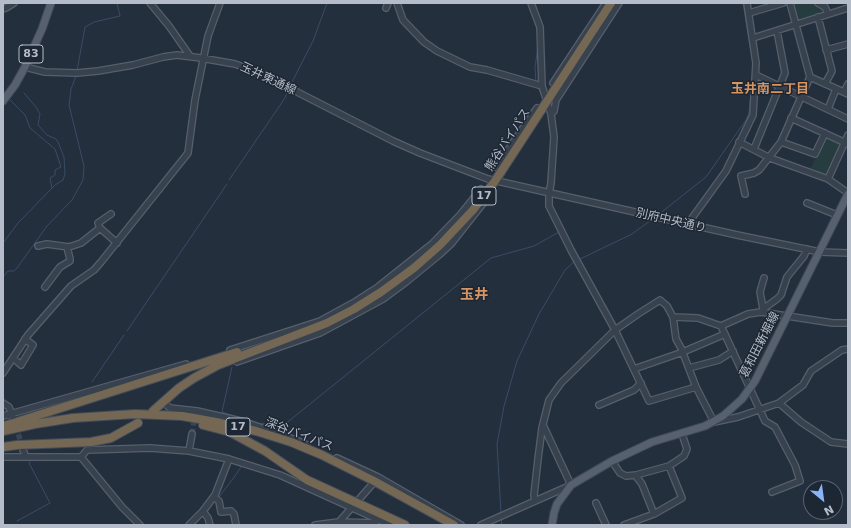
<!DOCTYPE html>
<meta charset="utf-8">
<style>
body{margin:0}
#map{position:relative;width:851px;height:528px;overflow:hidden;background:#242f3e;font-family:"DejaVu Sans",sans-serif}
canvas{display:block}
.frame{position:absolute;inset:0;border:4px solid #b4bcc9;pointer-events:none}
.north{position:absolute;left:803px;top:480px;width:40px;height:40px;box-sizing:border-box;background:#1d2633;border:1px solid #59626f;border-radius:50%;rotate:151deg;font-size:11px;font-weight:700;line-height:16px;text-align:center;color:#b4bcc9}
.north::after{content:'';display:block;margin:auto;width:14px;height:18px;background:#8ab4f8;clip-path:polygon(50% 0,100% 100%,50% 72%,0 100%)}
</style>
<div id="map">
<canvas width="851" height="528"></canvas>
<div class="frame"></div>
<div class="north">N</div>
</div>
<script>
const context = document.querySelector('canvas').getContext('2d');
context.lineJoin = 'round';
function fillPath(path, color) {
  context.fillStyle = color;
  context.fill(path, 'evenodd');
}
function poly(rows) {
  const path = new Path2D();
  for (const r of rows) {
    path.moveTo(r[0], r[1]);
    for (let i = 2; i < r.length; i += 2) path.lineTo(r[i], r[i + 1]);
  }
  return path;
}
function stroke(path, color, width, dash) {
  context.strokeStyle = color;
  context.lineWidth = width;
  context.lineCap = dash ? 'butt' : 'round';
  context.setLineDash(dash || []);
  context.stroke(path);
}
function write(font, color, halo, rows, align = 'center') {
  context.font = font + ' "DejaVu Sans","Noto Sans JP",sans-serif';
  context.lineWidth = 3;
  context.setLineDash([]);
  context.textBaseline = 'middle';
  context.strokeStyle = halo;
  context.fillStyle = color;
  for (const [text, x, y, turn = 0] of rows) {
    context.save();
    context.translate(x, y);
    context.rotate((+turn || 0) * Math.PI / 180);
    context.textAlign = isNaN(turn) ? turn : align;
    if (halo) context.strokeText(text, 0, 0);
    context.fillText(text, 0, 0);
    context.restore();
  }
}
fillPath(poly([
 [791,3,815,3,824,8,825,13,800,22,796,20],
 [826,138,840,143,827,175,810,169]
]), '#263c3f');
stroke(poly([
 [215,8,217,3],
 [204,42,208,28],
 [77,71,85,27,94,22,120,16,117,3],
 [536,82,535,68,538,46],
 [290,86,313,41,327,3],
 [538,87,541,94],
 [8,98,25,115,30,128,55,149,61,167,55,170,55,175,50,178,52,188],
 [189,127,192,102],
 [229,180,285,98,288,89],
 [547,187,550,160],
 [658,215,706,177,746,120,749,113,750,103,753,65,743,3],
 [3,243,18,223,55,185,63,180,65,174,64,157,58,142,56,139,47,135,38,125,40,114,36,107,24,93],
 [578,260,632,234,654,218],
 [81,276,93,267],
 [3,277,8,271,14,271,17,268,47,226,72,200,83,180,84,166,69,105,71,89,76,76],
 [127,331,227,184],
 [3,367,25,333,57,298],
 [232,367,222,412,244,419],
 [92,382,124,335],
 [249,421,260,424,262,423,279,429,491,258,534,246,559,232,548,210],
 [217,496,219,497,235,476,241,467],
 [207,511,214,501],
 [501,513,497,444,504,406,517,361,539,314,565,270,575,261],
 [501,518,502,525],
 [17,521,50,503,29,463,31,460],
 [11,525,12,524]
]), '#394c67', 1);
stroke(poly([
 [16,426,22,446],
 [192,434,195,415]
]), '#3a4453', 5.5, [5.5, 3]);
const minor = poly([
 [150,3,169,26,190,56],
 [397,3,403,20,424,42,437,51,470,67,487,70,542,86],
 [531,3,540,27,542,86,551,114,554,137,551,183,549,194,549,206,571,250,615,330,649,401,696,387],
 [818,3,825,7,828,14],
 [386,8,388,3],
 [3,9,6,8,14,3],
 [749,13,783,3],
 [818,17,832,71,825,84],
 [753,38,848,8],
 [826,50,848,44],
 [25,67,45,72,77,73,98,71,133,65,163,57,177,55,201,58,235,64,264,75,393,141,420,153,488,179,737,235,820,252,848,253],
 [756,75,848,119],
 [810,77,848,94],
 [553,83,606,3],
 [844,92,848,84],
 [828,109,836,89],
 [551,114,554,111,556,100,619,3],
 [791,118,848,144],
 [739,142,770,158,828,179,848,193],
 [781,142,815,154,825,133],
 [754,149,785,73,777,31],
 [496,167,537,108],
 [828,179,848,135],
 [745,194,741,176,754,173,759,170,781,142,810,77,790,3],
 [807,203,837,215],
 [111,214,98,223,100,228,117,243],
 [687,225,726,171,753,115,756,63,747,3],
 [38,246,47,244,69,247,81,243,100,228],
 [45,287,60,267,70,261,70,259,67,247],
 [763,309,777,299,781,295,787,277,804,256,807,249],
 [762,311,763,309,760,292,764,278],
 [673,317,698,318,721,326,748,314,761,312,833,323,848,323],
 [721,326,765,421,775,427,795,465,800,481,772,492],
 [230,350,320,321,353,303,378,287,432,244,460,215,481,189],
 [13,358,21,365,33,345,25,339],
 [237,362,320,333,383,299,406,282,439,255,451,244,489,196],
 [689,368,719,360,733,351],
 [634,369,683,352,725,334],
 [3,373,28,335,71,286,94,270,101,262,188,153,195,100,208,36,220,3],
 [163,402,170,408,197,411,245,422,296,440,307,445],
 [3,403,9,407,14,420],
 [779,403,801,422,831,442,848,444],
 [599,405,634,390,641,383],
 [3,416,186,364],
 [543,425,571,485],
 [23,450,26,457],
 [189,451,192,434],
 [3,457,81,457,87,450,150,448,189,451,229,459,280,475,390,525],
 [81,457,122,507,140,525],
 [337,458,378,477,461,525],
 [612,461,620,473,626,476,636,475,669,466,684,456,687,449,682,434],
 [636,476,642,484,654,514],
 [214,497,219,501,221,512,231,511,234,514,236,525],
 [535,501,534,495,538,459,542,428,549,400,561,383,615,330,638,314,660,300,667,306,673,317,676,339,681,348,696,387,714,422,738,417,779,403,803,385,811,371,842,350,848,349],
 [596,503,606,525],
 [203,511,208,518,210,525],
 [339,522,376,480],
 [189,525,203,511,215,495,229,459],
 [315,525,339,522,375,523,378,519],
 [481,525,569,486],
 [624,525,654,514,682,498,669,466]
]);
const major = poly([
 [3,101,15,85,25,67,42,29,51,3],
 [552,525,554,513,557,504,571,485,612,461,652,442,705,426,723,416,742,399,755,381,848,194]
]);
const highway = poly([
 [153,411,179,388,194,378,218,365,327,323,354,309,381,292,414,268,440,245,473,210,495,181,611,3],
 [203,425,230,432,265,451,307,480,405,525],
 [4,426,237,352],
 [3,431,35,424,73,418,135,414,182,416,216,422,256,431,291,442,322,455,374,481,454,525],
 [3,447,17,445,91,442,111,438,138,423]
]);
stroke(minor, '#565f6c', 8);
stroke(major, '#414a57', 9);
stroke(highway, '#434c59', 10);
stroke(minor, '#38414e', 5.5);
stroke(major, '#56606e', 7);
stroke(highway, '#746855', 8);
for (const [x, y, w] of [
 [31,54,24],
 [484,196,24],
 [238,427,24]
]) {
  const box = new Path2D();
  box.roundRect(x - w / 2, y - 9, w, 18, 3);
  context.fillStyle = '#1d2633';
  context.fill(box);
  stroke(box, '#b4bcc9', 1);
}
write('bold 11px', '#b4bcc9', null, [
 ["83",31,54],
 ["17",484,196],
 ["17",238,427]
]);
write('12px', '#b4bcc9', '#1d2633', [
 ["玉井東通線",268,79,25],
 ["熊谷バイパス",508,140,-57],
 ["別府中央通り",671,221,13],
 ["葛和田新堀線",760,345,-63],
 ["深谷バイパス",299,435,21]
]);
write('bold 13px', '#d59563', '#1d2633', [
 ["玉井南二丁目",770,90]
]);
write('bold 14px', '#d59563', '#1d2633', [
 ["玉井",474,295]
]);
</script>
